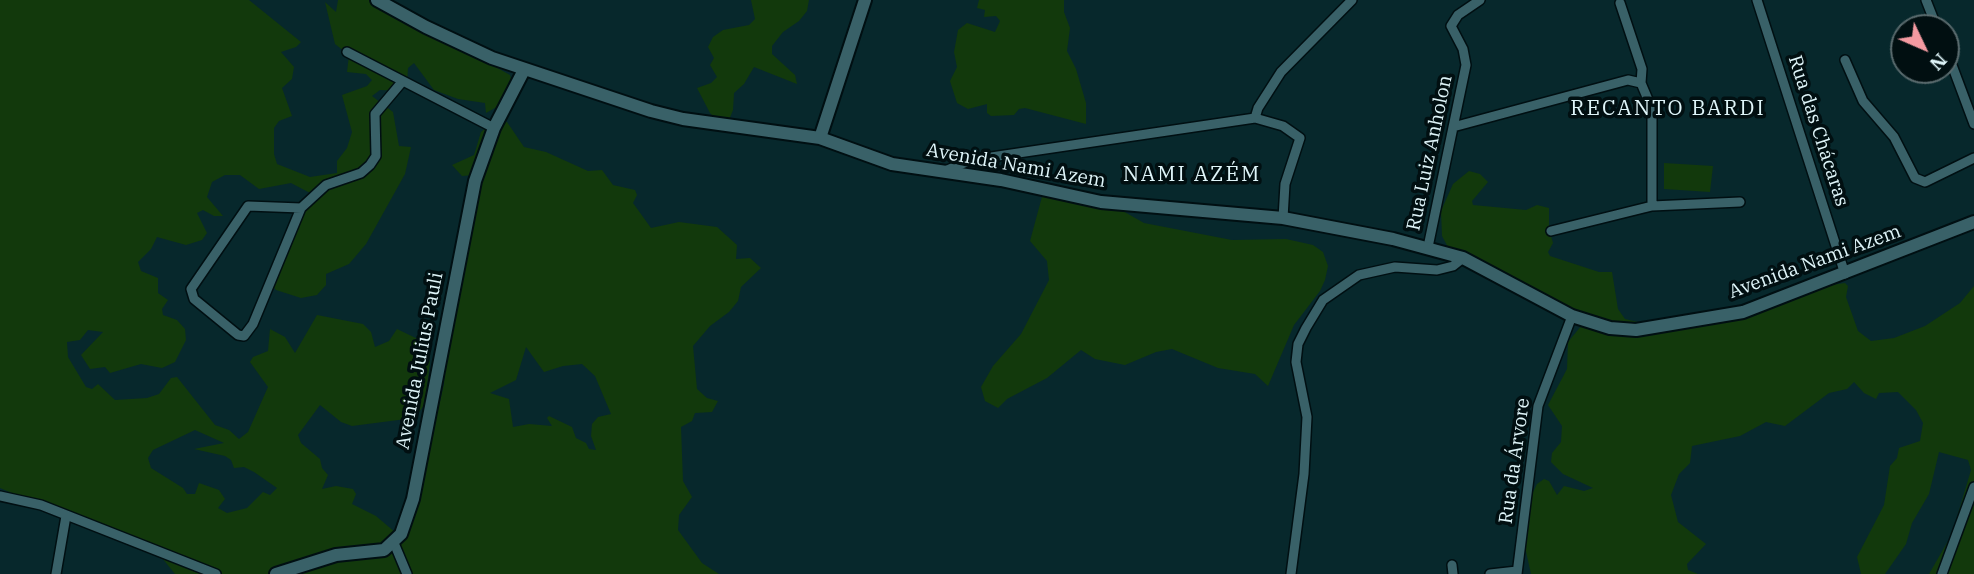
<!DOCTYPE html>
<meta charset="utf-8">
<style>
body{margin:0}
#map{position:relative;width:1974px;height:574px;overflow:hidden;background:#07282c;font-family:"IBM Plex Serif",serif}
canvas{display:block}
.north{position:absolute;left:1890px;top:14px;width:70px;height:70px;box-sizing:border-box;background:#010f11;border:2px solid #5a6b6e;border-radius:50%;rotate:134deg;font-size:19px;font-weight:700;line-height:28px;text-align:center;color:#dff5f9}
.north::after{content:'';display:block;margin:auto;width:24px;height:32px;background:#f49aa1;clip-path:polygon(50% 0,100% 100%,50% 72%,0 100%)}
</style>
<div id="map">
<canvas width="1974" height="574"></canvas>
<div class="north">N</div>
</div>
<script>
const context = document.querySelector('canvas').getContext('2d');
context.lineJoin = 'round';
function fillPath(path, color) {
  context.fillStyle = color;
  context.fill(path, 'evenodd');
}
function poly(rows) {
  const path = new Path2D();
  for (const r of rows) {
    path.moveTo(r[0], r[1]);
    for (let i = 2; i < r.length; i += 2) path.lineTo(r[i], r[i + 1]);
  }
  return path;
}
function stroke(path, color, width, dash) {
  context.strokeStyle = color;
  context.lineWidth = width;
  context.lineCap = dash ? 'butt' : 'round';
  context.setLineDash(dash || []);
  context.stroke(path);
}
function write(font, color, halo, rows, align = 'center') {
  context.font = font + ' "IBM Plex Serif",serif';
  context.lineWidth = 7;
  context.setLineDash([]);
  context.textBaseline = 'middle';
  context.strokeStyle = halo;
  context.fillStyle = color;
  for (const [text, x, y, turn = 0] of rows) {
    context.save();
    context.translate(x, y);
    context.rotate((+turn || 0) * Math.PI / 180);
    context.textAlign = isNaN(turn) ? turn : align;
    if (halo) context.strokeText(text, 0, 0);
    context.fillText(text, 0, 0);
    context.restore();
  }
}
fillPath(poly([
 [0,0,249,0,301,42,296,47,281,52,294,67,292,79,282,88,292,116,279,121,274,128,274,154,277,164,310,177,337,173,337,161,347,148,352,132,342,95,367,86,372,80,366,74,347,72,349,55,335,44,325,2,336,12,338,0,375,0,510,75,512,83,502,104,486,113,485,103,458,99,434,90,414,63,408,68,407,84,401,91,380,90,372,96,393,112,399,146,411,147,405,174,366,244,349,264,326,274,326,285,317,295,301,298,276,290,269,282,282,246,298,229,312,194,291,183,259,189,240,175,225,175,212,182,207,197,223,216,214,216,203,210,197,213,207,233,202,240,186,245,157,237,151,249,138,262,141,271,158,278,158,293,168,300,162,309,163,315,177,320,185,329,186,340,175,362,162,368,141,364,110,373,105,367,90,369,81,355,103,332,88,330,80,340,67,342,68,357,86,387,92,389,98,384,115,400,147,398,159,394,171,378,177,377,215,425,229,430,239,439,248,432,268,387,250,362,253,357,268,351,270,329,285,337,295,353,317,315,363,324,371,332,375,347,389,341,397,329,422,341,430,362,425,404,419,412,406,419,352,426,341,422,320,405,298,435,301,443,320,459,322,468,328,475,322,489,336,486,353,489,356,494,352,504,376,516,396,533,412,522,444,384,446,350,481,188,474,175,462,176,452,165,474,155,481,132,493,122,507,122,524,147,546,152,588,171,602,170,613,185,635,190,637,195,633,203,651,228,679,222,717,227,737,245,736,259,750,258,761,268,741,287,738,301,729,312,710,326,693,346,697,389,707,398,718,401,712,412,695,413,692,421,681,427,683,481,692,497,679,515,678,530,702,563,719,574,175,574,162,558,107,525,59,513,0,488],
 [526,347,544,372,563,366,582,364,595,376,611,414,598,417,592,424,591,436,596,450,589,449,586,443,576,438,572,427,549,416,547,418,552,426,529,424,513,427,509,399,490,393,516,380],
 [195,430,224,443,194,449,225,456,231,460,234,468,244,467,254,472,277,488,270,495,263,492,247,508,227,513,218,508,225,499,219,490,199,483,195,494,187,494,183,488,151,468,148,458,153,450],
 [751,0,809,0,807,11,799,21,783,32,772,46,772,54,795,75,797,84,754,67,744,84,734,93,733,110,729,120,717,120,710,113,697,88,711,83,717,77,710,65,714,58,708,47,713,37,723,30,749,25,755,19],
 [979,0,1064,0,1064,12,1070,28,1067,51,1076,69,1086,103,1086,124,1025,108,1019,109,1014,115,991,116,987,113,987,104,968,109,957,103,950,81,957,67,954,52,958,30,967,23,995,32,1000,21,996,16,984,17,985,10,977,8],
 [1664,163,1713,166,1710,192,1664,189],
 [1469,171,1480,174,1488,182,1472,201,1473,205,1526,210,1537,205,1549,208,1549,229,1553,243,1548,252,1550,256,1599,272,1612,272,1618,309,1625,319,1638,322,1679,320,1721,312,1775,293,1845,283,1848,286,1846,297,1858,331,1871,341,1894,338,1925,326,1960,303,1974,286,1974,574,1929,574,1952,534,1971,470,1968,460,1939,452,1929,494,1912,523,1906,544,1885,574,1861,574,1857,557,1884,505,1890,466,1897,458,1899,448,1920,441,1923,423,1916,410,1898,392,1879,393,1876,399,1864,393,1854,382,1847,389,1829,393,1785,426,1766,422,1740,436,1692,446,1690,463,1679,474,1671,495,1678,522,1706,544,1687,564,1688,570,1698,574,1531,574,1525,547,1527,523,1531,496,1537,484,1544,479,1549,481,1557,495,1564,486,1584,491,1593,488,1563,474,1551,462,1552,453,1561,442,1562,426,1548,405,1567,369,1568,342,1586,320,1525,284,1450,251,1442,236,1441,211,1453,184],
 [1043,193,1113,201,1123,211,1144,223,1232,240,1286,239,1313,245,1323,252,1328,266,1325,280,1320,291,1294,325,1268,386,1255,374,1218,368,1172,349,1156,352,1125,365,1095,359,1081,350,1047,378,1007,399,998,408,985,401,981,387,993,366,1021,334,1049,280,1047,261,1030,241]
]), '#12390c');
const street = poly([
 [1757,0,1845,274],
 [1926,0,1937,28],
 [1620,3,1642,69,1641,83,1652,109,1652,206],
 [1946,49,1974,124],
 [347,52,494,128],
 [1845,60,1863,101,1894,137,1915,178,1925,182,1974,158],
 [1453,127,1628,80,1641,83],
 [945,171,971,160,1255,118],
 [301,208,248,206,191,289,194,299,238,335,244,336,253,324,301,208,326,185,361,173,370,165,376,156,375,114,402,82],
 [1283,218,1285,184,1300,138,1283,126,1255,118,1258,108,1281,72,1352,0],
 [1551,231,1652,206,1740,202],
 [1428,247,1466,65,1463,49,1451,26,1458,15,1480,0],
 [0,496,41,505,216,574],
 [394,543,407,574],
 [1452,565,1453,574],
 [56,574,66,516],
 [1291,574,1304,474,1307,417,1296,362,1298,344,1306,328,1323,300,1359,275,1395,267,1437,270,1453,266,1463,258],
 [1490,574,1517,571],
 [1517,574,1538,406,1572,316],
 [1942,574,1974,487]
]);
const secondary = poly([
 [377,0,426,27,492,58,651,111,683,119,820,138,892,164,1001,180,1101,202,1283,218,1393,239,1463,258,1572,316,1610,328,1636,330,1743,312,1974,222],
 [820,138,865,0],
 [276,574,336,555,384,550,401,534,413,499,475,181,494,128,524,70]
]);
stroke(street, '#000f12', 12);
stroke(secondary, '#000f12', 16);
stroke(street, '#396168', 9);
stroke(secondary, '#396168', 12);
write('19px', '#dff5f9', '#010f11', [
 ["Rua das Chácaras",1818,131,72],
 ["Rua Luiz Anholon",1430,153,-78],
 ["Avenida Nami Azem",1016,166,10],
 ["Avenida Nami Azem",1815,262,-20],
 ["Avenida Julius Pauli",420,361,-79],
 ["Rua da Árvore",1515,461,-82]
]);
context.letterSpacing = '2px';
write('21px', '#dff5f9', '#010f11', [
 ["RECANTO BARDI",1668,109],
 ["NAMI AZÉM",1192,175]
]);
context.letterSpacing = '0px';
</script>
